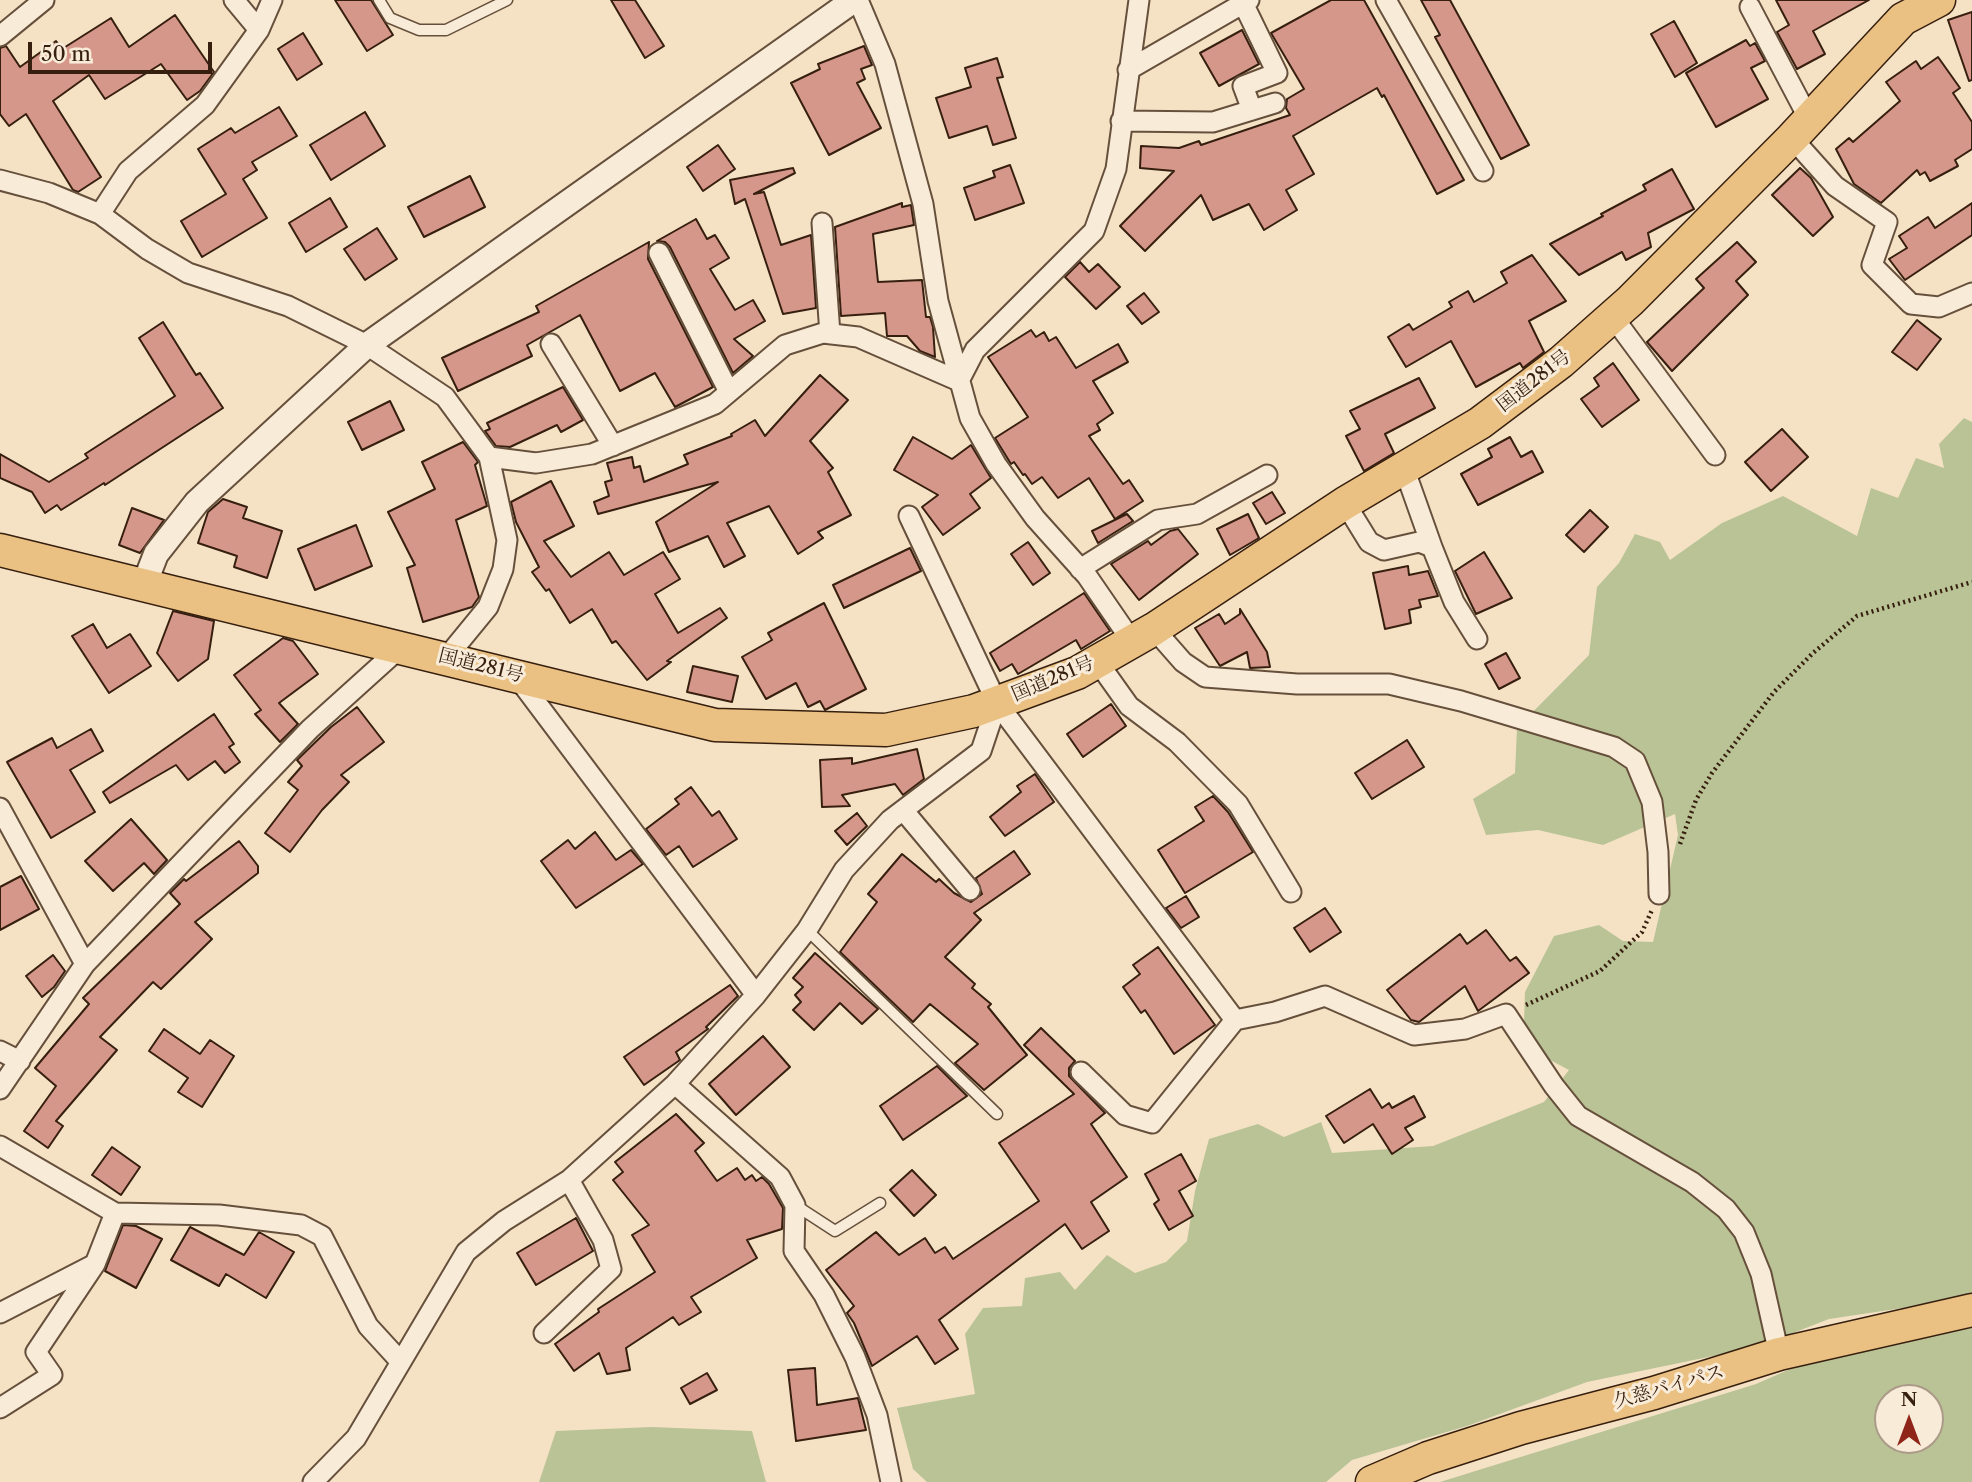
<!DOCTYPE html>
<meta charset="utf-8">
<style>
body{margin:0}
#map{position:relative;width:1972px;height:1482px;overflow:hidden;background:#f5e2c5;font-family:"Libre Caslon Text",serif}
canvas{display:block}
.north{position:absolute;left:1874px;top:1384px;width:70px;height:70px;box-sizing:border-box;background:#f8ecd9;border:2px solid #ab9a88;border-radius:50%;rotate:0deg;font-size:19px;font-weight:700;line-height:28px;text-align:center;color:#371f0f}
.north::after{content:'';display:block;margin:auto;width:24px;height:32px;background:#8f2418;clip-path:polygon(50% 0,100% 100%,50% 72%,0 100%)}
.scale{position:absolute;left:28px;top:42px;width:184px;height:32px;box-sizing:border-box;border:4px solid #371f0f;border-top:0;padding-left:9px;font-size:21px;line-height:24px;white-space:nowrap;color:#371f0f;-webkit-text-stroke:5px #f8ecd9;paint-order:stroke}
</style>
<div id="map">
<canvas width="1972" height="1482"></canvas>
<div class="north">N</div>
<div class="scale">50 m</div>
</div>
<script>
const context = document.querySelector('canvas').getContext('2d');
context.lineJoin = 'round';
function fillPath(path, color) {
  context.fillStyle = color;
  context.fill(path, 'evenodd');
}
function poly(rows) {
  const path = new Path2D();
  for (const r of rows) {
    path.moveTo(r[0], r[1]);
    for (let i = 2; i < r.length; i += 2) path.lineTo(r[i], r[i + 1]);
  }
  return path;
}
function stroke(path, color, width, dash) {
  context.strokeStyle = color;
  context.lineWidth = width;
  context.lineCap = dash ? 'butt' : 'round';
  context.setLineDash(dash || []);
  context.stroke(path);
}
function write(font, color, halo, rows, align = 'center') {
  context.font = font + ' "Libre Caslon Text","Noto Serif JP",serif';
  context.lineWidth = 6;
  context.setLineDash([]);
  context.textBaseline = 'middle';
  context.strokeStyle = halo;
  context.fillStyle = color;
  for (const [text, x, y, turn = 0] of rows) {
    context.save();
    context.translate(x, y);
    context.rotate((+turn || 0) * Math.PI / 180);
    context.textAlign = isNaN(turn) ? turn : align;
    if (halo) context.strokeText(text, 0, 0);
    context.fillText(text, 0, 0);
    context.restore();
  }
}
fillPath(poly([
 [1964,418,1972,422,1972,1482,1440,1482,1756,1384,1943,1302,1829,1319,1757,1347,1587,1382,1467,1426,1352,1460,1326,1482,927,1482,913,1469,897,1408,975,1394,965,1334,983,1308,1022,1306,1025,1278,1060,1272,1075,1290,1107,1255,1135,1273,1166,1262,1187,1241,1195,1191,1209,1139,1258,1124,1284,1137,1321,1122,1332,1153,1433,1146,1544,1102,1569,1070,1548,1059,1524,1022,1525,992,1554,936,1599,925,1623,941,1653,942,1678,835,1675,814,1603,845,1538,830,1486,835,1473,799,1515,773,1517,728,1589,655,1597,587,1619,563,1635,534,1660,542,1670,560,1722,523,1783,496,1857,536,1871,488,1898,498,1916,458,1944,468,1939,444],
 [1888,1398,1930,1398,1930,1440,1888,1440],
 [652,1427,752,1431,766,1482,539,1482,556,1431]
]), '#bac396');
const building = poly([
 [335,0,371,0,393,35,367,51,335,0],
 [611,0,635,0,664,46,645,58,611,0],
 [1331,0,1364,0,1464,180,1437,194,1384,95,1382,97,1377,88,1293,136,1314,174,1286,190,1297,210,1264,230,1249,204,1213,220,1201,195,1145,251,1120,226,1174,171,1140,168,1141,146,1179,148,1199,141,1201,145,1290,115,1286,108,1287,99,1304,89,1271,33,1331,0],
 [1421,0,1450,0,1529,145,1501,159,1435,37,1440,35,1421,0],
 [1776,0,1869,0,1813,31,1825,54,1797,69,1777,32,1789,25,1776,0],
 [1972,12,1972,80,1969,81,1948,20,1972,12],
 [175,15,214,72,200,91,187,100,161,64,105,99,89,75,53,101,101,177,78,192,73,190,26,114,9,126,0,114,0,48,6,46,20,67,56,41,62,49,111,18,129,47,175,15],
 [1674,21,1697,63,1675,77,1651,34,1674,21],
 [1242,30,1259,64,1219,86,1200,53,1242,30],
 [303,33,322,64,297,80,278,49,303,33],
 [1746,40,1750,46,1755,43,1765,61,1751,68,1768,99,1716,127,1686,73,1746,40],
 [864,46,872,65,861,69,865,79,857,83,881,128,829,155,791,83,820,69,818,64,864,46],
 [1938,57,1960,88,1953,93,1972,122,1972,149,1955,160,1958,166,1930,181,1925,172,1920,175,1917,170,1881,203,1854,184,1836,149,1849,138,1853,142,1900,101,1886,82,1916,61,1921,69,1938,57],
 [997,58,1003,77,997,78,1016,138,993,145,987,126,949,138,936,98,971,87,965,68,997,58],
 [279,107,297,136,252,162,257,170,243,179,267,218,202,257,181,221,226,194,198,149,231,128,235,133,279,107],
 [365,112,385,146,331,180,310,145,365,112],
 [718,145,735,169,703,191,687,167,718,145],
 [1010,165,1024,203,975,220,964,188,995,177,993,171,1010,165],
 [793,168,795,173,754,194,764,192,781,245,811,235,816,308,783,314,745,199,735,204,730,180,793,168],
 [1800,168,1811,178,1833,217,1813,236,1772,195,1800,168],
 [1672,169,1694,209,1648,233,1651,247,1626,260,1622,252,1579,275,1550,244,1603,216,1601,214,1646,190,1643,185,1672,169],
 [470,176,485,207,424,237,408,207,470,176],
 [330,198,347,227,306,252,289,223,330,198],
 [902,203,902,207,911,205,914,225,873,234,878,282,922,280,926,317,930,317,933,327,935,357,920,351,907,336,887,336,885,313,841,316,835,227,902,203],
 [1972,203,1972,235,1905,280,1889,259,1907,248,1899,236,1928,217,1935,228,1972,203],
 [696,219,707,239,715,235,729,258,710,269,735,310,753,300,765,321,734,339,753,356,733,373,670,247,665,242,657,241,696,219],
 [377,228,397,259,365,280,344,249,377,228],
 [649,242,648,259,713,387,675,407,655,373,620,391,580,315,527,345,532,356,458,391,442,358,539,312,536,306,649,242],
 [1737,242,1756,262,1736,281,1748,295,1672,371,1647,342,1704,288,1696,279,1737,242],
 [1532,255,1566,301,1529,321,1544,352,1523,368,1520,363,1476,387,1451,341,1406,367,1388,337,1409,324,1413,330,1452,307,1449,302,1468,291,1474,302,1507,283,1501,272,1532,255],
 [1080,262,1089,272,1098,264,1120,287,1096,309,1065,277,1080,262],
 [1144,293,1159,312,1142,324,1127,306,1144,293],
 [1917,320,1941,339,1917,370,1892,352,1917,320],
 [163,322,196,375,200,373,223,408,105,485,104,483,61,510,57,505,45,513,32,492,0,478,0,454,49,482,88,458,85,454,175,396,139,338,163,322],
 [1031,330,1036,337,1044,332,1049,341,1056,337,1076,368,1118,344,1128,362,1093,381,1113,413,1097,424,1100,430,1089,436,1123,484,1129,480,1143,501,1115,519,1089,478,1058,498,1042,477,1032,484,1025,474,1023,475,1014,462,1011,464,995,438,1028,417,988,357,1031,330],
 [1613,363,1639,400,1602,427,1581,399,1599,386,1594,378,1613,363],
 [820,375,848,400,810,441,833,468,828,472,851,515,818,532,823,538,798,554,769,506,727,523,745,556,724,567,708,536,669,552,656,522,718,482,598,514,594,502,609,496,605,482,612,480,607,463,632,457,634,468,640,466,644,482,688,464,684,455,732,436,731,434,755,420,765,436,820,375],
 [1419,378,1435,408,1385,434,1394,453,1364,471,1346,436,1360,429,1350,411,1419,378],
 [563,387,583,420,561,432,557,425,510,447,496,446,485,431,490,429,487,423,563,387],
 [390,401,404,430,362,450,348,422,390,401],
 [1782,429,1808,457,1771,491,1745,462,1782,429],
 [913,437,952,459,971,445,991,478,970,494,980,508,943,535,922,507,938,495,894,470,913,437],
 [1510,437,1521,457,1532,451,1543,472,1478,505,1461,474,1492,457,1488,449,1510,437],
 [463,442,478,462,475,465,487,506,456,520,479,597,472,607,423,622,407,568,415,565,388,512,435,489,422,462,463,442],
 [551,481,574,526,544,541,571,577,609,552,624,575,663,552,680,579,655,594,678,633,720,608,727,618,667,661,671,662,647,680,616,641,612,643,592,609,570,623,549,589,546,591,532,572,539,567,516,522,511,502,551,481],
 [1272,492,1285,513,1266,524,1253,503,1272,492],
 [223,499,247,507,243,518,282,531,267,578,234,567,237,556,198,543,208,512,223,499],
 [132,508,164,520,140,553,119,545,132,508],
 [1590,510,1608,527,1584,552,1566,535,1590,510],
 [1127,514,1133,521,1098,543,1092,531,1127,514],
 [1248,514,1259,538,1230,555,1217,529,1248,514],
 [356,525,372,566,315,590,298,549,356,525],
 [1178,529,1198,554,1139,600,1111,564,1148,541,1151,545,1170,531,1178,529],
 [1028,542,1050,573,1033,585,1011,554,1028,542],
 [910,548,921,571,844,608,833,585,910,548],
 [1484,552,1512,598,1476,614,1455,571,1484,552],
 [1408,566,1409,575,1428,571,1438,596,1419,600,1421,607,1409,610,1411,623,1385,629,1373,573,1408,566],
 [1084,593,1110,631,1081,649,1076,640,1018,674,1012,664,1000,671,990,653,1084,593],
 [824,603,866,689,825,710,820,701,808,707,796,683,766,699,742,657,772,640,768,633,824,603],
 [1240,609,1267,652,1270,667,1250,668,1247,652,1220,666,1195,628,1219,614,1225,624,1240,614,1240,609],
 [173,611,214,621,208,659,178,681,157,653,173,611],
 [93,624,107,648,130,634,151,666,109,693,72,636,93,624],
 [283,638,293,641,318,674,279,703,298,724,280,742,255,714,261,710,234,675,283,638],
 [1506,653,1520,678,1499,689,1485,664,1506,653],
 [693,666,738,676,732,702,687,692,693,666],
 [1111,704,1126,726,1083,757,1067,734,1111,704],
 [357,707,384,742,341,775,349,782,322,810,290,852,265,833,298,790,288,782,302,766,297,760,331,727,357,707],
 [214,714,234,744,229,747,240,762,225,773,215,761,188,780,176,765,110,803,103,792,214,714],
 [91,729,103,751,70,770,95,812,51,838,7,762,52,738,57,748,91,729],
 [1407,740,1424,767,1372,799,1355,773,1407,740],
 [917,749,924,779,903,795,895,784,842,795,850,806,822,807,820,760,852,758,852,764,917,749],
 [1035,774,1054,802,1005,836,990,817,1021,792,1017,786,1035,774],
 [691,787,712,816,719,811,737,839,693,867,679,846,666,855,646,829,679,804,675,799,691,787],
 [1213,796,1228,812,1253,852,1185,893,1158,850,1204,821,1195,807,1213,796],
 [857,813,867,826,847,845,835,831,857,813],
 [131,819,167,860,154,874,144,863,113,891,85,861,131,819],
 [595,832,616,860,631,850,643,864,576,908,541,861,568,840,575,849,595,832],
 [239,841,258,866,258,873,195,922,212,939,161,989,153,982,100,1037,117,1050,56,1121,63,1126,48,1148,24,1131,56,1086,35,1068,89,1004,83,998,180,904,170,893,184,879,186,881,239,841],
 [1014,851,1030,874,974,913,981,920,945,957,975,984,972,988,991,1004,988,1007,1027,1055,984,1090,955,1063,978,1044,930,1004,913,1022,840,952,877,902,868,894,902,854,936,882,939,879,954,893,971,902,982,894,976,878,1014,851],
 [21,876,39,909,0,930,0,887,21,876],
 [1186,896,1199,917,1181,928,1166,908,1186,896],
 [1325,908,1341,932,1310,952,1294,928,1325,908],
 [1486,930,1510,961,1516,957,1529,973,1478,1011,1465,986,1419,1022,1411,1020,1387,990,1460,934,1467,944,1486,930],
 [1158,947,1215,1025,1174,1054,1145,1010,1141,1013,1123,987,1140,974,1133,965,1158,947],
 [815,953,878,1009,862,1024,840,1003,814,1030,793,1010,801,1002,795,995,803,987,793,978,815,953],
 [53,955,65,971,54,987,42,997,26,976,53,955],
 [730,985,738,996,706,1027,708,1029,676,1052,680,1060,644,1085,624,1057,730,985],
 [1041,1028,1075,1061,1069,1068,1069,1076,1105,1113,1091,1124,1127,1177,1091,1202,1109,1231,1082,1249,1065,1224,939,1320,958,1349,935,1364,917,1336,872,1366,854,1323,847,1313,854,1306,826,1270,876,1232,899,1255,925,1238,935,1253,945,1247,953,1259,1039,1201,999,1143,1074,1094,1024,1045,1041,1028],
 [164,1029,200,1054,210,1040,234,1056,202,1107,178,1092,188,1078,149,1051,164,1029],
 [763,1036,790,1067,736,1115,709,1084,763,1036],
 [937,1066,967,1096,903,1140,880,1106,937,1066],
 [1370,1089,1382,1108,1389,1103,1392,1108,1414,1096,1425,1117,1405,1128,1413,1140,1392,1154,1373,1124,1344,1143,1326,1116,1370,1089],
 [676,1114,704,1143,695,1151,717,1181,737,1168,745,1180,752,1175,756,1181,762,1177,769,1184,783,1208,782,1229,747,1240,757,1258,691,1297,701,1312,679,1325,673,1317,626,1348,630,1370,607,1374,599,1353,574,1371,555,1344,599,1312,598,1309,655,1272,632,1235,649,1225,613,1180,623,1172,615,1162,676,1114],
 [112,1147,140,1167,121,1195,92,1175,112,1147],
 [1181,1154,1196,1181,1179,1191,1193,1216,1169,1230,1154,1204,1159,1200,1145,1174,1181,1154],
 [912,1170,936,1195,914,1216,890,1190,912,1170],
 [576,1218,593,1251,536,1285,517,1253,576,1218],
 [123,1225,136,1226,162,1239,136,1288,105,1271,123,1225],
 [190,1227,244,1255,259,1232,294,1252,266,1298,226,1274,219,1286,171,1260,190,1227],
 [815,1368,817,1405,858,1398,866,1430,796,1441,788,1370,815,1368],
 [707,1373,717,1390,690,1404,681,1388,707,1373]
]);
fillPath(building, '#d5978a');
stroke(building, '#371f0f', 2);
const service = poly([
 [379,0,390,18,419,30,446,30,507,0],
 [807,930,997,1114],
 [795,1205,835,1231,880,1203]
]);
const minor = poly([
 [234,0,259,30],
 [858,0,885,64,923,204,938,301,970,418,996,464,1035,518,1087,576,1131,640],
 [1386,0,1483,171],
 [1243,3,1277,73,1243,86,1252,110],
 [1750,7,1809,119],
 [0,36,44,0],
 [1128,70,1249,0],
 [1121,121,1213,122,1275,103],
 [1792,138,1835,186,1887,222,1872,265,1911,304,1939,307,1972,293],
 [0,180,49,193,100,214,147,249,188,273,288,306,367,345,445,397,489,457,507,540,503,569,488,607,447,657],
 [100,214,128,171,205,105,259,30,272,0],
 [822,223,830,334],
 [659,253,729,392],
 [1613,317,1715,455],
 [551,344,613,446],
 [959,381,975,350,1094,231,1116,169,1139,0],
 [489,457,536,463,592,454,715,404,785,345,823,333,858,337,959,381],
 [1345,503,1369,542,1384,550,1419,542,1432,547,1404,468],
 [909,516,997,703,1235,1020,1275,1012,1325,996,1414,1035,1465,1029,1506,1014,1554,1086,1578,1116,1692,1182,1726,1209,1744,1232,1761,1274,1779,1354],
 [1432,547,1454,602,1477,639],
 [1080,569,1158,520,1197,514,1267,475],
 [1154,629,1183,662,1205,677,1297,684,1389,684,1461,701,1614,747,1635,761,1652,802,1658,852,1659,894],
 [1097,661,1129,706,1177,742,1238,804,1291,892],
 [517,677,756,995],
 [0,808,85,964],
 [903,810,970,890],
 [0,1051,20,1061],
 [1081,1072,1125,1115,1152,1123,1235,1020],
 [675,1084,780,1177,795,1205,794,1251,824,1295,855,1357,877,1415,891,1482],
 [0,1089,85,964,310,729,402,646],
 [0,1146,115,1213,219,1215,301,1225,322,1236,368,1326,400,1361],
 [0,1313,95,1264,115,1213],
 [544,1333,611,1269,603,1240,569,1180],
 [0,1408,52,1375,36,1352,95,1264],
 [313,1482,356,1438,466,1252,504,1221,569,1180,675,1084,756,995,807,930,844,870,890,820,981,751,997,703]
]);
const tertiary = poly([
 [144,585,156,554,197,502,367,345,854,0]
]);
const trunk = poly([
 [0,550,715,725,886,730,974,711,1077,673,1154,629,1345,503,1480,423,1561,362,1630,301,1792,138,1903,19,1939,0],
 [1372,1482,1428,1458,1521,1428,1654,1393,1779,1354,1972,1310]
]);
stroke(service, '#66503c', 13);
stroke(minor, '#66503c', 23);
stroke(tertiary, '#66503c', 28);
stroke(trunk, '#371f0f', 35);
stroke(poly([
 [1680,844,1696,800,1712,773,1774,692,1813,653,1857,616,1972,582],
 [1526,1005,1600,971,1642,932,1652,910]
]), '#371f0f', 4.5, [2, 3.5]);
stroke(service, '#f8ecd9', 10);
stroke(minor, '#f8ecd9', 19);
stroke(tertiary, '#f8ecd9', 24);
stroke(trunk, '#eac182', 32);
write('19px', '#371f0f', '#f8ecd9', [
 ["国道281号",1534,381,-38],
 ["国道281号",481,666,14],
 ["国道281号",1053,679,-23],
 ["久慈バイパス",1669,1387,-16]
]);
</script>
